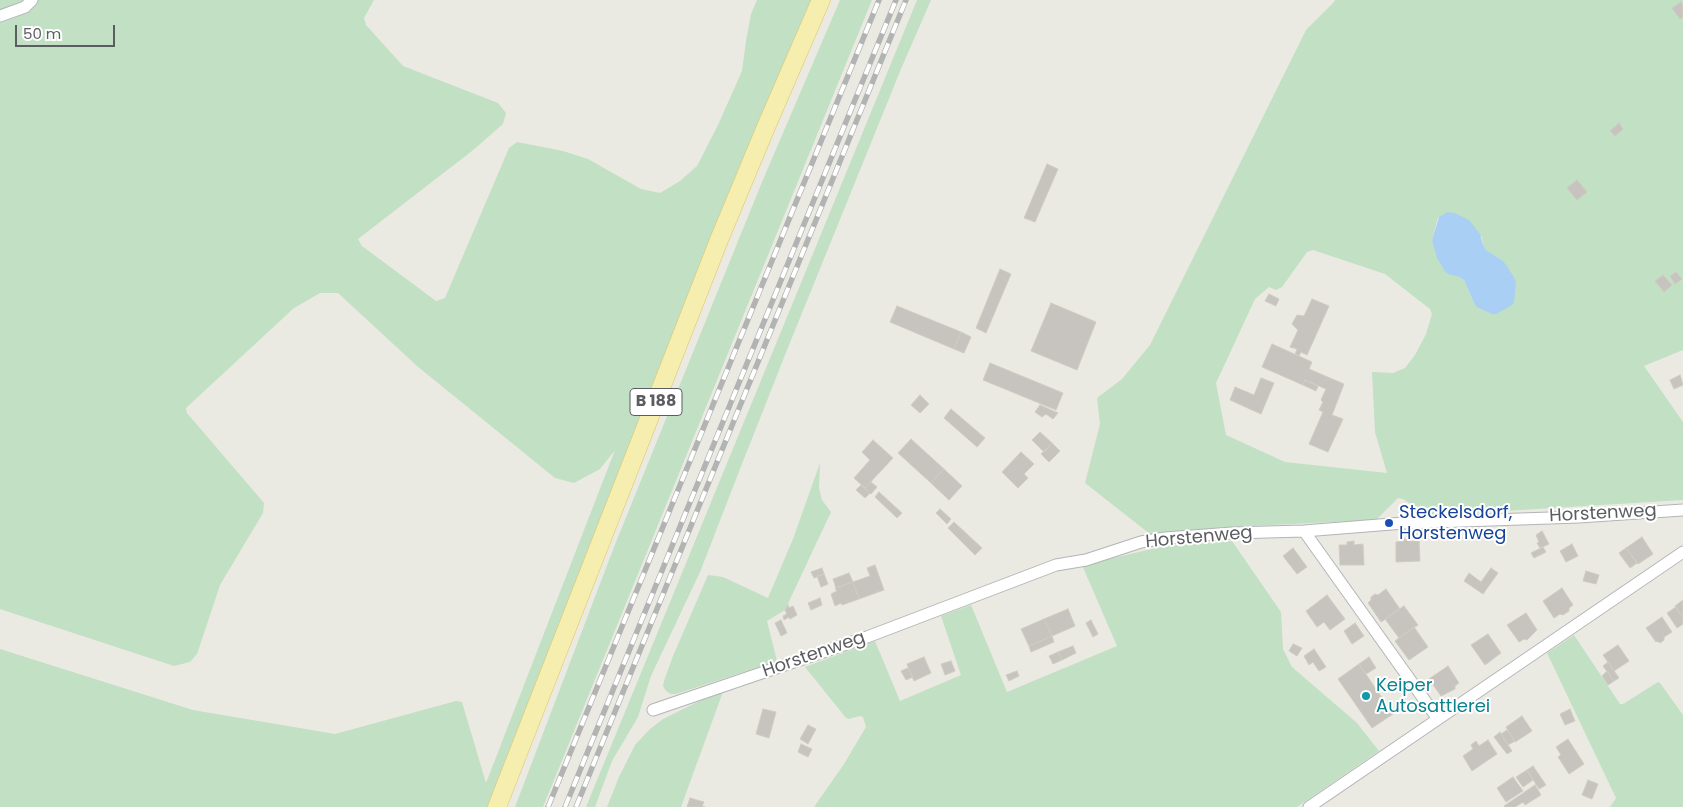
<!DOCTYPE html>
<style>
body{margin:0}
#map{position:relative;width:1683px;height:807px;overflow:hidden;background:#ebeae2;font-family:Poppins,sans-serif}
canvas{display:block}
.scale{position:absolute;left:15px;top:25px;width:100px;height:22px;box-sizing:border-box;border:2px solid #5b5d61;border-top:0;padding-left:6px;font-size:15px;line-height:18px;white-space:nowrap;color:#5b5d61;-webkit-text-stroke:4px #fff;paint-order:stroke}
</style>
<div id="map">
<canvas width="1683" height="807"></canvas>
<div class="scale">50 m</div>
</div>
<script>
const context = document.querySelector('canvas').getContext('2d');
context.lineJoin = 'round';
function fillPath(path, color) {
  context.fillStyle = color;
  context.fill(path, 'evenodd');
}
function poly(rows) {
  const path = new Path2D();
  for (const r of rows) {
    path.moveTo(r[0], r[1]);
    for (let i = 2; i < r.length; i += 2) path.lineTo(r[i], r[i + 1]);
  }
  return path;
}
function stroke(path, color, width, dash) {
  context.strokeStyle = color;
  context.lineWidth = width;
  context.lineCap = dash ? 'butt' : 'round';
  context.setLineDash(dash || []);
  context.stroke(path);
}
function write(font, color, halo, rows, align = 'center') {
  context.font = font + ' Poppins,sans-serif';
  context.lineWidth = 4;
  context.setLineDash([]);
  context.textBaseline = 'middle';
  context.strokeStyle = halo;
  context.fillStyle = color;
  for (const [text, x, y, turn = 0] of rows) {
    context.save();
    context.translate(x, y);
    context.rotate((+turn || 0) * Math.PI / 180);
    context.textAlign = isNaN(turn) ? turn : align;
    if (halo) context.strokeText(text, 0, 0);
    context.fillText(text, 0, 0);
    context.restore();
  }
}
fillPath(poly([
 [0,0,374,0,364,18,366,25,403,66,498,103,506,113,503,124,472,151,358,239,362,246,436,301,445,298,509,148,517,142,563,151,588,159,641,189,660,193,680,181,697,166,718,125,742,71,746,41,751,14,757,0,813,0,710,238,680,321,488,807,0,807,0,649,193,710,335,734,456,701,462,702,486,783,615,450,600,469,574,483,555,478,417,366,338,293,320,293,294,308,186,408,187,413,264,503,263,513,220,585,197,654,190,662,174,666,0,609],
 [840,0,872,0,543,807,515,807,614,547,762,182],
 [917,0,931,0,901,69,787,350,740,469,700,572,651,676,638,717,612,761,595,807,586,807],
 [1335,0,1683,0,1683,350,1644,366,1683,422,1683,500,1423,516,1416,513,1409,503,1403,499,1398,498,1376,520,1229,527,1150,534,1085,483,1100,424,1097,398,1122,379,1150,345,1306,30,1334,2],
 [1438,217,1482,237,1483,245,1486,250,1502,260,1475,305,1464,280,1432,240],
 [1313,250,1385,274,1430,309,1432,314,1426,334,1415,355,1405,368,1393,373,1372,372,1375,432,1387,473,1285,462,1226,435,1216,383,1255,299,1269,287,1276,290,1282,287,1307,252],
 [820,463,819,488,822,500,831,512,785,610,767,621,777,661,676,694,671,694,666,691,663,686,664,681,673,656,708,575,723,577,768,598,793,539],
 [1232,541,1281,612,1283,649,1292,667,1357,723,1379,751,1297,807,814,807,844,764,866,727,863,717,860,716,849,719,846,718,805,667,875,641,900,701,961,675,941,616,971,605,1007,692,1117,646,1082,565,1165,546],
 [1574,635,1620,704,1623,704,1658,682,1660,683,1683,715,1683,807,1610,807,1616,798,1547,653],
 [724,689,681,807,607,807,619,777,635,745,650,729,663,719]
]), '#c1e0c4');
fillPath(poly([
 [1448,212,1454,213,1469,220,1480,234,1483,245,1486,250,1502,260,1507,266,1516,281,1514,302,1512,305,1496,314,1492,314,1477,307,1475,305,1464,280,1460,277,1448,274,1445,271,1437,258,1432,240,1439,217]
]), '#aacff4');
const building = poly([
 [1681,2,1683,6,1683,17,1680,19,1672,8,1681,2],
 [1619,123,1623,129,1615,136,1610,131,1619,123],
 [1047,164,1058,169,1035,222,1024,218,1047,164],
 [1577,180,1587,192,1577,200,1567,188,1577,180],
 [1000,269,1011,274,986,333,976,328,1000,269],
 [1676,272,1682,279,1675,284,1670,276,1676,272],
 [1663,275,1672,285,1664,292,1655,281,1663,275],
 [1269,294,1279,299,1276,306,1265,301,1269,294],
 [1312,299,1329,306,1307,355,1301,352,1299,356,1295,354,1297,349,1290,347,1298,330,1292,324,1297,315,1304,316,1312,299],
 [1051,303,1096,322,1077,370,1031,351,1051,303],
 [897,306,961,332,954,349,890,322,897,306],
 [961,332,971,337,964,353,954,349,961,332],
 [1272,344,1312,362,1309,369,1344,384,1332,415,1343,419,1328,452,1309,444,1323,412,1319,410,1323,402,1321,400,1326,389,1305,380,1303,385,1262,367,1272,344],
 [990,363,1063,393,1056,410,983,380,990,363],
 [1680,375,1683,385,1674,389,1670,380,1680,375],
 [1261,378,1274,383,1261,414,1230,400,1235,387,1254,395,1261,378],
 [1305,380,1318,386,1316,391,1303,385,1305,380],
 [920,395,929,404,920,413,911,405,920,395],
 [1040,405,1058,413,1053,419,1046,414,1042,417,1035,412,1040,405],
 [951,409,985,438,977,447,944,418,951,409],
 [1040,432,1052,443,1044,452,1032,440,1040,432],
 [911,439,944,469,931,483,898,453,911,439],
 [873,440,893,458,865,488,854,478,870,460,862,452,873,440],
 [1052,443,1060,451,1049,462,1041,454,1052,443],
 [1021,452,1034,464,1024,474,1028,478,1018,488,1002,472,1021,452],
 [944,469,962,486,949,500,931,483,944,469],
 [871,482,877,487,871,494,865,488,871,482],
 [861,485,870,493,865,498,856,490,861,485],
 [879,492,902,513,897,518,875,497,879,492],
 [940,509,951,519,947,524,936,513,940,509],
 [954,522,982,548,975,555,948,528,954,522],
 [1542,531,1549,544,1540,548,1537,543,1539,542,1536,535,1542,531],
 [1642,537,1653,554,1638,564,1626,548,1642,537],
 [1403,539,1410,539,1410,541,1419,541,1420,561,1396,562,1396,542,1404,541,1403,539],
 [1354,541,1354,545,1363,544,1364,565,1340,565,1339,545,1347,545,1347,542,1354,541],
 [1572,544,1578,556,1566,562,1560,551,1572,544],
 [1543,547,1546,552,1534,558,1531,553,1543,547],
 [1293,548,1307,567,1297,574,1283,556,1293,548],
 [1626,548,1637,563,1630,568,1619,553,1626,548],
 [875,565,884,590,859,599,853,582,870,576,867,568,875,565],
 [822,568,824,574,814,578,811,572,822,568],
 [1491,568,1498,573,1483,594,1464,581,1469,573,1481,582,1491,568],
 [1586,571,1599,575,1596,584,1583,581,1586,571],
 [849,573,853,582,836,588,833,579,849,573],
 [824,574,828,584,821,587,817,576,824,574],
 [853,582,859,599,842,605,841,603,835,606,831,594,837,591,835,588,853,582],
 [1562,588,1573,605,1569,608,1569,611,1563,615,1560,614,1554,618,1543,601,1562,588],
 [1386,589,1400,609,1381,622,1368,603,1371,600,1371,597,1375,594,1378,595,1386,589],
 [1327,595,1345,619,1330,630,1324,622,1317,627,1306,611,1327,595],
 [820,598,822,605,811,610,808,603,820,598],
 [1683,600,1683,618,1675,606,1683,600],
 [788,605,789,608,793,606,797,615,790,619,789,617,784,620,783,616,787,614,785,610,788,605],
 [1404,606,1418,625,1399,638,1385,619,1404,606],
 [1676,607,1683,618,1683,624,1677,628,1667,613,1676,607],
 [1068,609,1075,626,1052,636,1044,619,1068,609],
 [1526,613,1537,630,1527,640,1524,639,1519,642,1507,625,1526,613],
 [1662,617,1672,632,1664,637,1664,640,1660,643,1657,641,1656,642,1646,628,1662,617],
 [1044,619,1052,636,1029,646,1021,629,1044,619],
 [781,620,787,633,781,636,775,623,781,620],
 [1091,620,1098,634,1093,637,1086,623,1091,620],
 [1355,623,1364,636,1352,644,1344,631,1355,623],
 [1414,627,1428,647,1409,660,1395,641,1414,627],
 [1488,634,1501,653,1485,665,1471,645,1488,634],
 [1052,636,1054,642,1031,652,1029,646,1052,636],
 [1293,644,1302,648,1297,656,1289,651,1293,644],
 [1618,645,1629,661,1614,671,1603,655,1618,645],
 [1073,646,1076,653,1062,660,1058,652,1073,646],
 [1314,649,1326,667,1319,671,1313,662,1309,665,1304,656,1314,649],
 [1058,652,1062,660,1053,664,1049,656,1058,652],
 [924,657,931,673,914,681,907,664,924,657],
 [1369,657,1376,668,1366,674,1359,664,1369,657],
 [951,661,955,671,945,675,941,664,951,661],
 [1608,662,1619,678,1614,681,1603,666,1608,662],
 [1359,664,1393,714,1372,728,1338,679,1359,664],
 [1448,666,1459,683,1455,686,1455,689,1441,696,1429,679,1448,666],
 [908,668,913,677,906,680,901,671,908,668],
 [1017,671,1019,676,1009,681,1006,675,1017,671],
 [1607,671,1614,681,1608,685,1602,676,1607,671],
 [763,709,776,712,769,738,756,734,763,709],
 [1570,709,1575,721,1565,725,1560,714,1570,709],
 [1522,716,1532,731,1515,742,1506,727,1522,716],
 [808,725,816,729,808,744,800,739,808,725],
 [1507,730,1515,741,1508,745,1501,734,1507,730],
 [1500,732,1512,751,1507,754,1494,737,1500,732],
 [1568,739,1584,764,1569,774,1558,757,1561,755,1556,747,1568,739],
 [1488,740,1497,754,1472,771,1463,756,1473,749,1471,745,1476,741,1479,746,1488,740],
 [801,744,812,749,808,757,798,752,801,744],
 [1533,766,1546,785,1539,789,1527,770,1533,766],
 [1527,770,1533,780,1523,787,1516,777,1527,770],
 [1513,777,1523,791,1506,802,1497,788,1513,777],
 [1588,780,1598,784,1592,799,1582,795,1588,780],
 [1535,785,1541,795,1525,805,1523,802,1515,807,1505,807,1504,806,1535,785],
 [690,798,704,802,702,806,705,807,687,807,690,798]
]);
fillPath(building, '#c7c4bf');
stroke(building, '#cfccc1', 1);
const minor = poly([
 [0,16,25,7,32,0],
 [1304,531,1438,719],
 [653,710,867,637,1056,565,1086,560,1141,542,1165,538,1232,533,1304,531,1404,523,1579,517,1683,510],
 [1309,807,1683,552]
]);
const primary = poly([
 [497,807,719,240,766,127,821,0]
]);
stroke(minor, '#b3b4b8', 13);
stroke(primary, '#dfc667', 19);
stroke(minor, '#fff', 11);
stroke(primary, '#f5eeae', 18);
const rail = poly([
 [548,807,879,0],
 [565,807,896,0],
 [576,807,906,0]
]);
stroke(rail, '#b2b3b3', 5.5);
stroke(rail, '#fff', 4, [11]);
for (const [x, y, r, color] of [
 [1389,523,5,"#1a4fb4"],
 [1366,696,5,"#0f9aa8"]
]) {
  const dot = new Path2D();
  dot.arc(x, y, r, 0, 2 * Math.PI);
  context.fillStyle = color;
  context.fill(dot);
  stroke(dot, '#fff', 2);
}
for (const [x, y, w] of [
 [656,402,52]
]) {
  const box = new Path2D();
  box.roundRect(x - w / 2, y - 13.5, w, 27, 4);
  context.fillStyle = '#fff';
  context.fill(box);
  stroke(box, '#5b5d61', 1);
}
write('bold 16px', '#5b5d61', null, [
 ["B 188",656,402]
]);
write('18px', '#164399', '#fff', [
 ["Steckelsdorf,",1399,513],
 ["Horstenweg",1399,534]
], 'left');
write('18px', '#5b5d61', '#fff', [
 ["Horstenweg",1603,514,-3],
 ["Horstenweg",1199,538,-5],
 ["Horstenweg",814,655,-19]
]);
write('18px', '#0d838f', '#fff', [
 ["Keiper",1376,686],
 ["Autosattlerei",1376,707]
], 'left');
</script>
